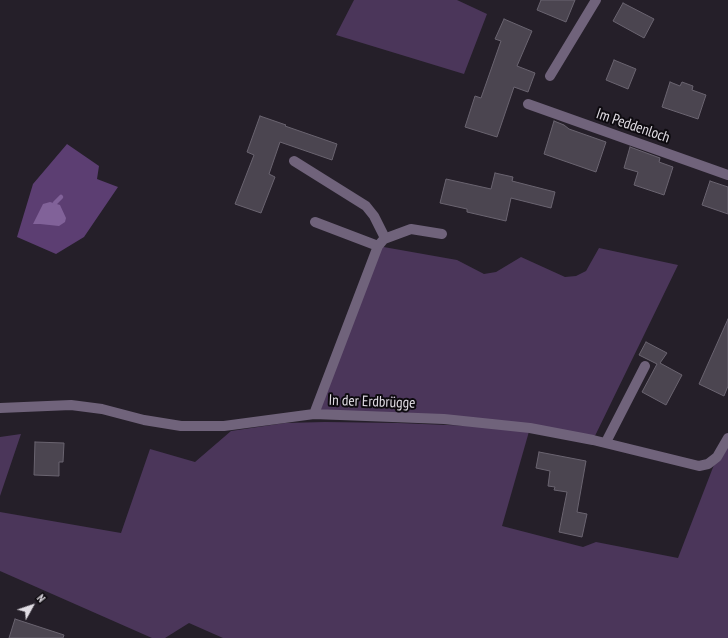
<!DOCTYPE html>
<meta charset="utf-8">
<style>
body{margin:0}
#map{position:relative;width:728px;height:638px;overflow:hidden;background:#251f29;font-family:"PT Sans Narrow",sans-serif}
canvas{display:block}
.north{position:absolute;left:12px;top:586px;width:40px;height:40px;-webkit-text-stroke:3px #0d0a0f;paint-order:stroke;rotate:50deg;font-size:11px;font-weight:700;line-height:16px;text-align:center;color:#e0dce3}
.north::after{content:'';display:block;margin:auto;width:14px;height:18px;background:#e0dce3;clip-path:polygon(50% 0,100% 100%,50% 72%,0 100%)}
</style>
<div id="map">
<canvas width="728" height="638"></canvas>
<div class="north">N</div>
</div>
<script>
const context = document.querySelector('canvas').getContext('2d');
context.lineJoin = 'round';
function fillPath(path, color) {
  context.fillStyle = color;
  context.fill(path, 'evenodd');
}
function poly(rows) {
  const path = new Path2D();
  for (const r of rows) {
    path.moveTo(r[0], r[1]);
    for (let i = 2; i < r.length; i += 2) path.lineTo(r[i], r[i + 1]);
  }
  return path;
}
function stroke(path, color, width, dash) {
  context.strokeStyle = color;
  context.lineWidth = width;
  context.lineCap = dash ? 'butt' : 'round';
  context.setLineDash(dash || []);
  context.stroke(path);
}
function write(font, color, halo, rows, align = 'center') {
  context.font = font + ' "PT Sans Narrow",sans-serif';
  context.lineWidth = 4;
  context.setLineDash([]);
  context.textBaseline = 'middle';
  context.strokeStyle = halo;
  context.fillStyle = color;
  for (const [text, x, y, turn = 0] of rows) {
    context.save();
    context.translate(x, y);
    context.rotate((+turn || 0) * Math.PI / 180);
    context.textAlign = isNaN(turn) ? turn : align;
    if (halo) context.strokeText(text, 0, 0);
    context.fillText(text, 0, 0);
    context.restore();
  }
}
fillPath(poly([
 [354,0,457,0,487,14,464,74,336,35],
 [378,246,457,260,484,274,496,272,521,257,565,277,576,276,586,271,599,248,678,265,593,440,530,428,502,526,583,547,596,542,678,558,717,457,728,438,728,638,223,638,189,623,165,638,152,638,0,571,0,512,121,533,150,449,195,462,231,431,285,423,325,422,398,423,520,428,314,414],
 [21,434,0,496,0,437]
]), '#4b365a');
fillPath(poly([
 [67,144,99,166,97,179,118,187,84,237,56,254,17,237,33,184]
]), '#5c3e72');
fillPath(poly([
 [50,202,60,205,66,218,65,222,59,226,40,224,33,224,43,204]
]), '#816299');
stroke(poly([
 [55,203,61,197]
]), '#816299', 4.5);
const building = poly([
 [541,0,575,0,566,22,537,10,541,0],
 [623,3,654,19,644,38,613,21,623,3],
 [504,19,532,31,517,66,535,73,528,92,514,87,497,137,465,127,475,96,481,98,501,41,495,39,504,19],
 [614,60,636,69,628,89,606,80,614,60],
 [670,82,680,86,682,82,693,86,692,90,706,95,698,119,662,107,670,82],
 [260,116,286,125,285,126,337,144,332,160,280,142,269,174,275,177,261,213,235,204,254,155,247,152,260,116],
 [554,121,564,125,569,129,606,142,596,172,544,154,554,121],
 [630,147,660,158,659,162,673,167,664,195,634,185,638,172,624,168,630,147],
 [495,173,513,177,512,181,555,192,551,208,511,198,506,221,467,212,467,209,440,203,446,179,491,189,495,173],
 [710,181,728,187,728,214,702,205,710,181],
 [728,319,728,386,724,396,699,384,728,319],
 [646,342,667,353,660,363,682,375,666,405,642,392,657,364,639,355,646,342],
 [35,442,64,443,63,462,59,462,59,476,34,475,35,442],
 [539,452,586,461,577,512,587,514,582,537,559,532,567,492,554,490,555,487,548,486,550,471,536,468,539,452],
 [15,619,64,635,63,638,9,638,15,619]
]);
fillPath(building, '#4b4550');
stroke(building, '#6a6470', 1);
stroke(poly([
 [550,76,596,0],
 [528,104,728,175],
 [294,161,366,206,374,216,385,238],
 [315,222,378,246],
 [0,408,71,405,102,409,144,420,181,426,224,426,314,414,444,419,530,428,593,440,699,466,708,464,717,457,728,438],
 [314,414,378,246,384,239,411,229,442,234],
 [606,442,645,366]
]), '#70637b', 10);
write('15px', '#e0dce3', '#0d0a0f', [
 ["Im Peddenloch",633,126,19],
 ["In der Erdbrügge",372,402,2]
]);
</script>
